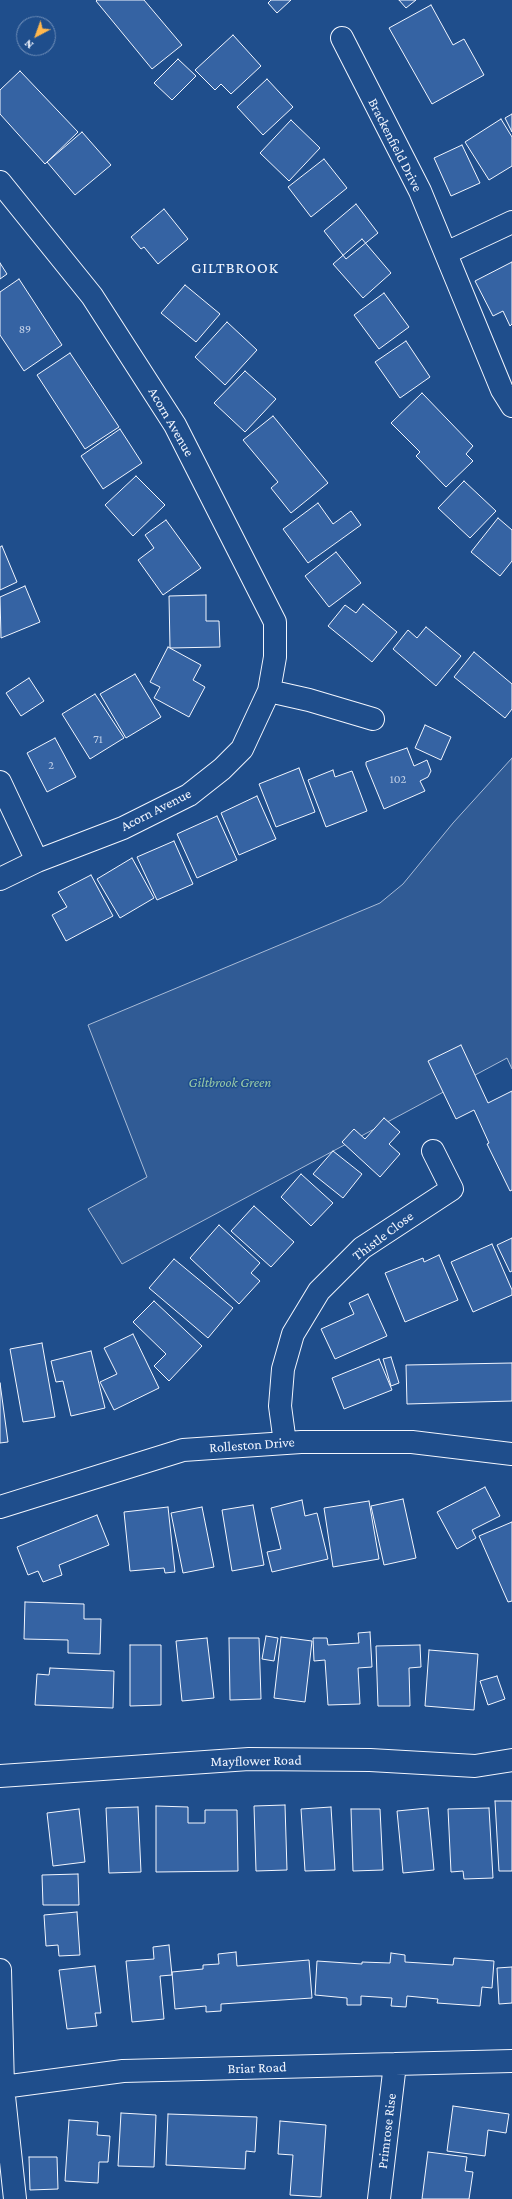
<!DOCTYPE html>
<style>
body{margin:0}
#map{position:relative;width:512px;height:2199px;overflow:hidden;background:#1f4e8c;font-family:"Crimson Pro",serif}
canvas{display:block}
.north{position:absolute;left:16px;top:16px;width:40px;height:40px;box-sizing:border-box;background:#1f4e8c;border:1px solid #7391ba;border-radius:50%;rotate:221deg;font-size:11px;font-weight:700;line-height:16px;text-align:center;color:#f2f6ff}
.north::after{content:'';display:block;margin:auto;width:14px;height:18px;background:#ffb74d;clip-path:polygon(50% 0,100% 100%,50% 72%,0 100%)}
</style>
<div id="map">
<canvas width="512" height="2199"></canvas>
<div class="north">N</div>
</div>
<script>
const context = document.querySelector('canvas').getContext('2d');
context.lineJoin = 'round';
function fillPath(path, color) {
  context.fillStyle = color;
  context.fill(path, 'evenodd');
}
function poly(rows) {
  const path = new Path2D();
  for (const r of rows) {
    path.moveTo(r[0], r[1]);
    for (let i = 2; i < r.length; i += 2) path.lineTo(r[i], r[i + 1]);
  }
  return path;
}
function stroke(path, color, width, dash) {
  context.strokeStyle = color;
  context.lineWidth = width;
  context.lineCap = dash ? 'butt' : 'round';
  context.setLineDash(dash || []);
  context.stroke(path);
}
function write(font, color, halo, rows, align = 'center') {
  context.font = font + ' "Crimson Pro",serif';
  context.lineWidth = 3;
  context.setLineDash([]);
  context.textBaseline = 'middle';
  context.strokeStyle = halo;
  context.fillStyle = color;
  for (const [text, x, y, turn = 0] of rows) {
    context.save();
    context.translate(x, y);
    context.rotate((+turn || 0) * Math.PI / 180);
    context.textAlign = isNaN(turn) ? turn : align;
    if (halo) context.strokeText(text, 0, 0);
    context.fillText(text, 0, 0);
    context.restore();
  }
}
const built = poly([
 [512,758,512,1069,507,1058,122,1264,88,1209,147,1177,88,1025,380,903,403,884,453,823,512,758]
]);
fillPath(built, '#305b95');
stroke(built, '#a8bbd7', 1);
const building = poly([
 [97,0,144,0,182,45,152,69,96,1,97,0],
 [271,0,291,0,277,13,268,3,271,0],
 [399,0,416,0,406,8,399,0],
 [431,5,453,45,464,39,484,75,432,104,389,28,431,5],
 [233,35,261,66,231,94,221,84,215,90,195,70,233,35],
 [178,59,196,76,172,100,154,83,178,59],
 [20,71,78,132,45,164,0,114,0,90,20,71],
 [267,79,293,107,263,135,237,107,267,79],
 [512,114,512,132,505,118,512,114],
 [501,119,512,137,512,166,489,180,465,142,501,119],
 [291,120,320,148,289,181,260,153,291,120],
 [82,132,111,165,75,195,47,162,82,132],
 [462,145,480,183,451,196,434,158,462,145],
 [324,159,347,188,311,217,288,187,324,159],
 [356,204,378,233,346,259,324,231,356,204],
 [164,209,188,239,158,264,144,247,141,249,131,237,164,209],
 [362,239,391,273,363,298,333,264,362,239],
 [512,262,512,324,510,326,503,311,493,316,475,281,512,262],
 [0,263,7,274,0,279,0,263],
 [19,279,62,345,24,371,0,335,0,292,19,279],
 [185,285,220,314,196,342,161,313,185,285],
 [384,293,409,327,379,349,354,315,384,293],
 [227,322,257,350,225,385,195,357,227,322],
 [406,341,430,377,400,398,375,362,406,341],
 [70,353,119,427,85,449,37,375,70,353],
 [245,371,276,399,245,432,214,403,245,371],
 [422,393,473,446,466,454,473,461,446,487,416,456,420,452,391,423,422,393],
 [273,416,328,483,291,513,271,488,278,482,243,440,273,416],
 [120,429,142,463,103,489,81,456,120,429],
 [136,476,165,505,133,536,105,505,136,476],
 [464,481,496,511,470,538,438,508,464,481],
 [318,503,333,524,351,511,361,525,308,563,283,529,318,503],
 [498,518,512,530,512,561,500,576,471,552,498,518],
 [166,520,201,568,163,595,138,560,154,548,145,535,166,520],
 [2,546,17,582,0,590,0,547,2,546],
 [336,552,361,583,329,607,305,576,336,552],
 [25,586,40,622,1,638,0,597,25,586],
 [206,595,206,621,219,621,220,647,170,648,169,596,206,595],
 [363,604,397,632,372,662,328,626,345,605,356,613,363,604],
 [426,627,461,656,436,686,393,649,408,630,417,638,426,627],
 [168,647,201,665,193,680,205,687,189,717,154,698,160,687,150,682,168,647],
 [474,652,512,684,512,709,505,718,454,677,474,652],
 [135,674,161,717,126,738,100,694,135,674],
 [29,678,44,701,21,716,6,693,29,678],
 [95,694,124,738,90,759,62,714,95,694],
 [425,725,451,737,441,760,415,748,425,725],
 [55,738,76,777,47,792,27,753,55,738],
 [407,748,414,766,427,760,431,771,428,777,420,781,425,791,384,809,366,765,366,762,407,748],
 [299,768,315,812,276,827,259,784,299,768],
 [333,770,335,777,352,771,367,811,326,827,308,780,333,770],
 [257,796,276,839,239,855,221,813,257,796],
 [217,816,237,860,197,878,177,834,217,816],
 [174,841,193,884,157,900,137,857,174,841],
 [132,858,154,898,120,918,97,879,132,858],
 [91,875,113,916,66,941,52,915,67,907,58,892,91,875],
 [461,1045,488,1103,512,1091,512,1190,510,1191,487,1144,489,1143,474,1110,456,1119,428,1061,461,1045],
 [384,1118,400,1132,389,1144,400,1154,380,1177,342,1142,354,1129,365,1139,384,1118],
 [333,1151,362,1174,343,1198,313,1174,333,1151],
 [301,1174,333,1203,311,1226,281,1197,301,1174],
 [254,1206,294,1242,271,1267,231,1231,254,1206],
 [219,1225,260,1263,251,1273,260,1281,239,1304,190,1258,219,1225],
 [512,1238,512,1271,510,1272,497,1245,512,1238],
 [492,1244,512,1290,512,1295,473,1312,451,1262,492,1244],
 [439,1255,458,1300,405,1322,385,1273,423,1258,424,1262,439,1255],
 [174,1259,233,1308,208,1338,149,1288,174,1259],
 [368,1294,387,1336,335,1359,321,1329,354,1314,349,1303,368,1294],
 [154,1301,202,1346,169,1381,154,1366,166,1354,133,1322,154,1301],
 [133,1334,159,1388,114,1410,100,1382,117,1374,104,1348,133,1334],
 [42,1343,55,1417,23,1422,10,1349,42,1343],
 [91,1351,105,1408,71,1416,63,1381,56,1382,51,1361,91,1351],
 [391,1357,399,1383,391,1386,383,1359,391,1357],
 [379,1359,392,1390,344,1409,332,1378,379,1359],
 [512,1363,512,1401,407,1404,406,1365,512,1363],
 [0,1383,8,1442,0,1443,0,1383],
 [485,1487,500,1516,472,1530,476,1538,457,1549,437,1512,485,1487],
 [403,1499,416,1558,384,1565,371,1506,403,1499],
 [302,1500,305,1516,317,1513,328,1559,272,1572,267,1552,281,1549,271,1508,302,1500],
 [369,1501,379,1559,333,1567,324,1508,369,1501],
 [253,1505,264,1565,232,1571,222,1510,253,1505],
 [168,1507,175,1572,165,1573,164,1568,130,1571,124,1512,168,1507],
 [202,1507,214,1567,183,1573,171,1513,202,1507],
 [97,1515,109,1545,59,1565,62,1575,43,1582,38,1571,28,1575,17,1547,97,1515],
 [512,1522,512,1601,508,1602,479,1536,512,1522],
 [25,1602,84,1604,84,1619,101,1619,100,1654,68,1653,68,1640,24,1639,25,1602],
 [370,1632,372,1667,358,1668,360,1704,328,1705,325,1660,314,1661,313,1638,327,1638,328,1645,359,1643,358,1633,370,1632],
 [266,1636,278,1638,274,1661,262,1659,266,1636],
 [281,1637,312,1641,305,1702,274,1698,281,1637],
 [207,1638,214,1698,182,1701,176,1641,207,1638],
 [229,1638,259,1638,261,1699,230,1700,229,1638],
 [130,1645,161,1645,161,1705,130,1706,130,1645],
 [420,1645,421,1667,409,1668,410,1706,378,1706,376,1646,420,1645],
 [429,1650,478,1654,474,1710,425,1706,429,1650],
 [50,1668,114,1671,113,1708,35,1705,37,1674,49,1675,50,1668],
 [497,1676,505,1699,488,1705,480,1681,497,1676],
 [495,1801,512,1801,512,1871,499,1871,495,1801],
 [285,1805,287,1870,256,1871,254,1806,285,1805],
 [156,1806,188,1807,188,1823,205,1823,205,1810,237,1810,238,1871,156,1872,156,1806],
 [138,1807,141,1872,109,1873,106,1808,138,1807],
 [331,1807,335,1870,305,1871,301,1809,331,1807],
 [428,1808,434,1870,403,1873,397,1811,428,1808],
 [489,1808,493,1878,464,1879,463,1871,451,1872,448,1809,489,1808],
 [79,1809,85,1862,53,1866,47,1813,79,1809],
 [351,1809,380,1809,383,1870,353,1871,351,1809],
 [78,1874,79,1905,43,1905,42,1875,78,1874],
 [77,1912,80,1955,59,1956,58,1945,46,1946,44,1915,77,1912],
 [169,1945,172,1975,160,1976,164,2019,132,2022,126,1961,154,1959,153,1947,169,1945],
 [236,1952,237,1966,309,1960,312,1998,221,2004,221,2011,206,2012,206,2006,175,2009,172,1972,203,1969,203,1965,219,1964,218,1954,236,1952],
 [391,1953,405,1955,405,1962,453,1965,454,1958,494,1961,492,1988,482,1987,480,2006,437,2003,438,1999,407,1996,406,2007,391,2006,392,1998,361,1996,361,2005,347,2005,347,1998,315,1995,317,1961,362,1964,362,1962,390,1963,391,1953],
 [95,1966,101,2013,95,2013,97,2026,67,2029,59,1970,95,1966],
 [512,1967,512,2003,499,2004,497,1968,512,1967],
 [453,2106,509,2114,506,2133,488,2130,485,2156,447,2151,453,2106],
 [121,2113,156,2115,154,2167,118,2166,121,2113],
 [168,2114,257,2117,255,2152,246,2151,245,2169,166,2165,168,2114],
 [69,2120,98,2122,97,2135,110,2136,108,2162,99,2162,98,2183,65,2181,69,2120],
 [280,2121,326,2125,321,2197,290,2195,293,2155,278,2154,280,2121],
 [428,2152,467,2157,465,2171,473,2172,469,2199,422,2199,428,2152],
 [29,2157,57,2157,58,2189,30,2190,29,2157]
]);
fillPath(building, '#3563a3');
stroke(building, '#f2f6ff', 1);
const street = poly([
 [342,38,420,191,502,390,512,406],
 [0,182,92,296,175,425,275,622,275,657,269,691,242,749,222,769,189,795,123,828,37,861,0,879],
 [446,253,512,222],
 [269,691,309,700,373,719],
 [0,782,37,861],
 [285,1443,280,1406,283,1369,293,1334,319,1291,362,1248,452,1189,433,1151],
 [0,1507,183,1450,301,1442,412,1442,512,1454],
 [0,1776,249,1759,370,1760,475,1766,512,1760],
 [0,1970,3,2087,15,2199],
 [3,2087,123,2071,512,2061],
 [379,2199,395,2064]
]);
stroke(street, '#f2f6ff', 24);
stroke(street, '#1f4e8c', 22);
write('12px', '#c3d1e8', null, [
 ["89",25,329],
 ["71",98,739],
 ["2",51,765],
 ["102",398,779]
]);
write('14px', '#f2f6ff', '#1f4e8c', [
 ["Brackenfield Drive",395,145,63],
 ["Acorn Avenue",171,422,60],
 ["Acorn Avenue",156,810,-27],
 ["Thistle Close",383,1236,-37],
 ["Rolleston Drive",252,1445,-4],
 ["Mayflower Road",256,1761,-1],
 ["Briar Road",257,2068,-2],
 ["Primrose Rise",387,2131,-83]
]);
write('italic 14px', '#97c8a6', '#1f4e8c', [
 ["Giltbrook Green",230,1083]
]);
context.letterSpacing = '1px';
write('16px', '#f2f6ff', '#1f4e8c', [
 ["GILTBROOK",235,268]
]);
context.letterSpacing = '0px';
</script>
